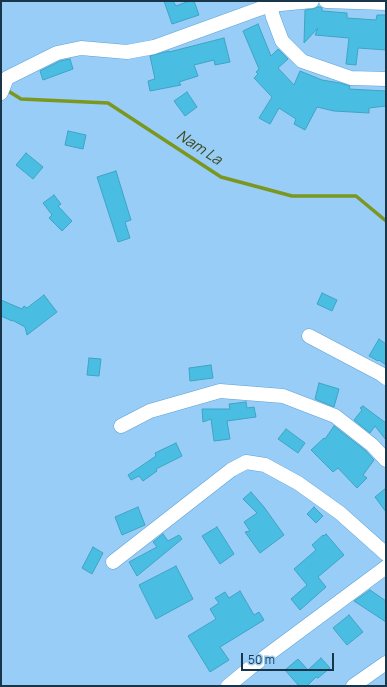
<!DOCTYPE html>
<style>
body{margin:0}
#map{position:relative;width:387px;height:687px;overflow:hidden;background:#97cdf7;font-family:Manrope,sans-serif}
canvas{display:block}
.frame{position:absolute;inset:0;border:2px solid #18354a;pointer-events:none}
.scale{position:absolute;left:241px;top:653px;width:93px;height:18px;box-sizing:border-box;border:2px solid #18354a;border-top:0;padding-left:5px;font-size:12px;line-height:14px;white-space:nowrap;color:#18354a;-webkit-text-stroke:3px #97cdf7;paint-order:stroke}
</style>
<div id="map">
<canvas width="387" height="687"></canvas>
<div class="frame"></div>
<div class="scale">50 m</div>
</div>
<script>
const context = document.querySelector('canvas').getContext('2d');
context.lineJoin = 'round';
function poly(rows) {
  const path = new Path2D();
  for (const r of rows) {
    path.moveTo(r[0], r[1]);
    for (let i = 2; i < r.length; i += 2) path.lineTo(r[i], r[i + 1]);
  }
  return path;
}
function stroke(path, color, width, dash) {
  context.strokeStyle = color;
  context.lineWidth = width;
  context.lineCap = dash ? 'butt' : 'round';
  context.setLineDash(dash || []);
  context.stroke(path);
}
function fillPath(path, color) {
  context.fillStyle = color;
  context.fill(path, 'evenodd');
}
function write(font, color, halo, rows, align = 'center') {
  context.font = font + ' Manrope,sans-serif';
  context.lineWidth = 4;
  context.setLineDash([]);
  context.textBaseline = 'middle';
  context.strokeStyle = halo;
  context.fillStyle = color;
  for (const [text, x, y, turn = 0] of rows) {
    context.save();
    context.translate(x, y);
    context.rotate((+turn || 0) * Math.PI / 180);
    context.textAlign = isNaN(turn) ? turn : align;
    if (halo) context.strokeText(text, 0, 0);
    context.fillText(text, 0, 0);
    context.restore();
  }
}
stroke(poly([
 [5,89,21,99,108,103,221,177,292,196,356,196,386,221]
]), '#7b971f', 3.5);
const building = poly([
 [164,1,173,1,176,6,189,1,194,1,199,15,172,24,164,1],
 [318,7,320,7,322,8,322,11,347,13,347,18,376,20,377,15,386,15,386,50,358,48,356,65,346,64,349,38,315,35,318,28,304,43,305,10,313,9,318,7],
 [258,24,271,56,278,49,288,59,278,68,294,85,300,71,322,80,340,83,350,86,349,89,386,91,386,106,369,108,369,113,334,111,317,107,305,130,294,124,296,119,279,108,270,124,259,118,272,97,254,78,258,74,256,72,259,69,243,31,258,24],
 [224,38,230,62,215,65,214,60,194,65,198,76,179,82,181,85,150,91,148,81,155,79,150,56,169,51,169,52,224,38],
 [70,59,73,69,43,80,40,71,60,61,70,59],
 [187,92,197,107,185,116,174,101,187,92],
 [68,131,86,135,83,149,65,145,68,131],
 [26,153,43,167,33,179,16,165,26,153],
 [116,171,131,220,125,222,130,238,118,242,97,177,116,171],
 [54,195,61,204,58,206,72,221,62,231,49,218,52,215,43,203,54,195],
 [322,293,337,300,332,311,317,304,322,293],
 [44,295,57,312,27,335,25,327,12,320,12,321,1,316,1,300,22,309,24,306,27,308,44,295],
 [379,339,386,344,386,365,379,360,378,361,369,356,379,339],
 [89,358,101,359,99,376,87,375,89,358],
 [211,365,213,378,190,381,189,368,211,365],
 [319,383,339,389,334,407,315,399,319,383],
 [246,402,247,408,254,407,256,417,227,421,230,439,214,441,211,419,203,422,202,409,230,409,229,404,246,402],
 [363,406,386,423,386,440,375,426,370,433,354,420,362,410,360,408,363,406],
 [334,426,366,451,374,460,363,475,367,478,357,488,338,468,333,472,311,450,324,438,325,439,334,426],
 [286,429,305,443,298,453,278,439,286,429],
 [176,443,182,456,156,469,157,471,143,481,139,476,131,480,128,475,156,456,155,453,176,443],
 [386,488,386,512,375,497,386,488],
 [251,492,264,507,284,535,260,553,245,532,250,531,244,522,257,513,243,499,251,492],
 [138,507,145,525,122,535,115,517,138,507],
 [314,507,323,516,316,523,307,514,314,507],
 [217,527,234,554,220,564,202,536,217,527],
 [163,534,168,541,179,535,182,539,137,576,129,562,157,547,153,542,163,534],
 [326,534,344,555,318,577,326,587,300,610,291,599,307,585,294,569,316,550,312,545,323,535,324,536,326,534],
 [93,547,103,553,92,574,82,568,93,547],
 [176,566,193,599,156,619,139,585,176,566],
 [370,590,386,601,386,622,354,601,370,590],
 [240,591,254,615,259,612,264,620,220,647,229,660,210,672,188,636,216,619,210,609,219,603,215,598,225,592,229,598,240,591],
 [349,615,363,632,347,645,333,628,349,615],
 [321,658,330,668,318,678,316,677,307,686,299,686,285,670,298,659,308,670,321,658]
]);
fillPath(building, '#4abee2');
stroke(building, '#3fa3c3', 1);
const minor = poly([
 [269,1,273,17,282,41,302,61,351,78,386,79],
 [326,1,386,3],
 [1,93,7,78,57,53,81,48,127,52,154,47,270,5,312,1],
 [309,336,381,374,386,378],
 [121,426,150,411,220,391,283,396,335,416,372,445,386,460],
 [113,562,231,470,246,462,265,465,298,483,340,513,386,554],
 [228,686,250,668,386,567],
 [353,686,386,663]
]);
stroke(minor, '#5ea2d5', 15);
stroke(minor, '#fff', 14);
write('italic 15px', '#3d4a1d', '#97cdf7', [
 ["Nam La",199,148,33]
]);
</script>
